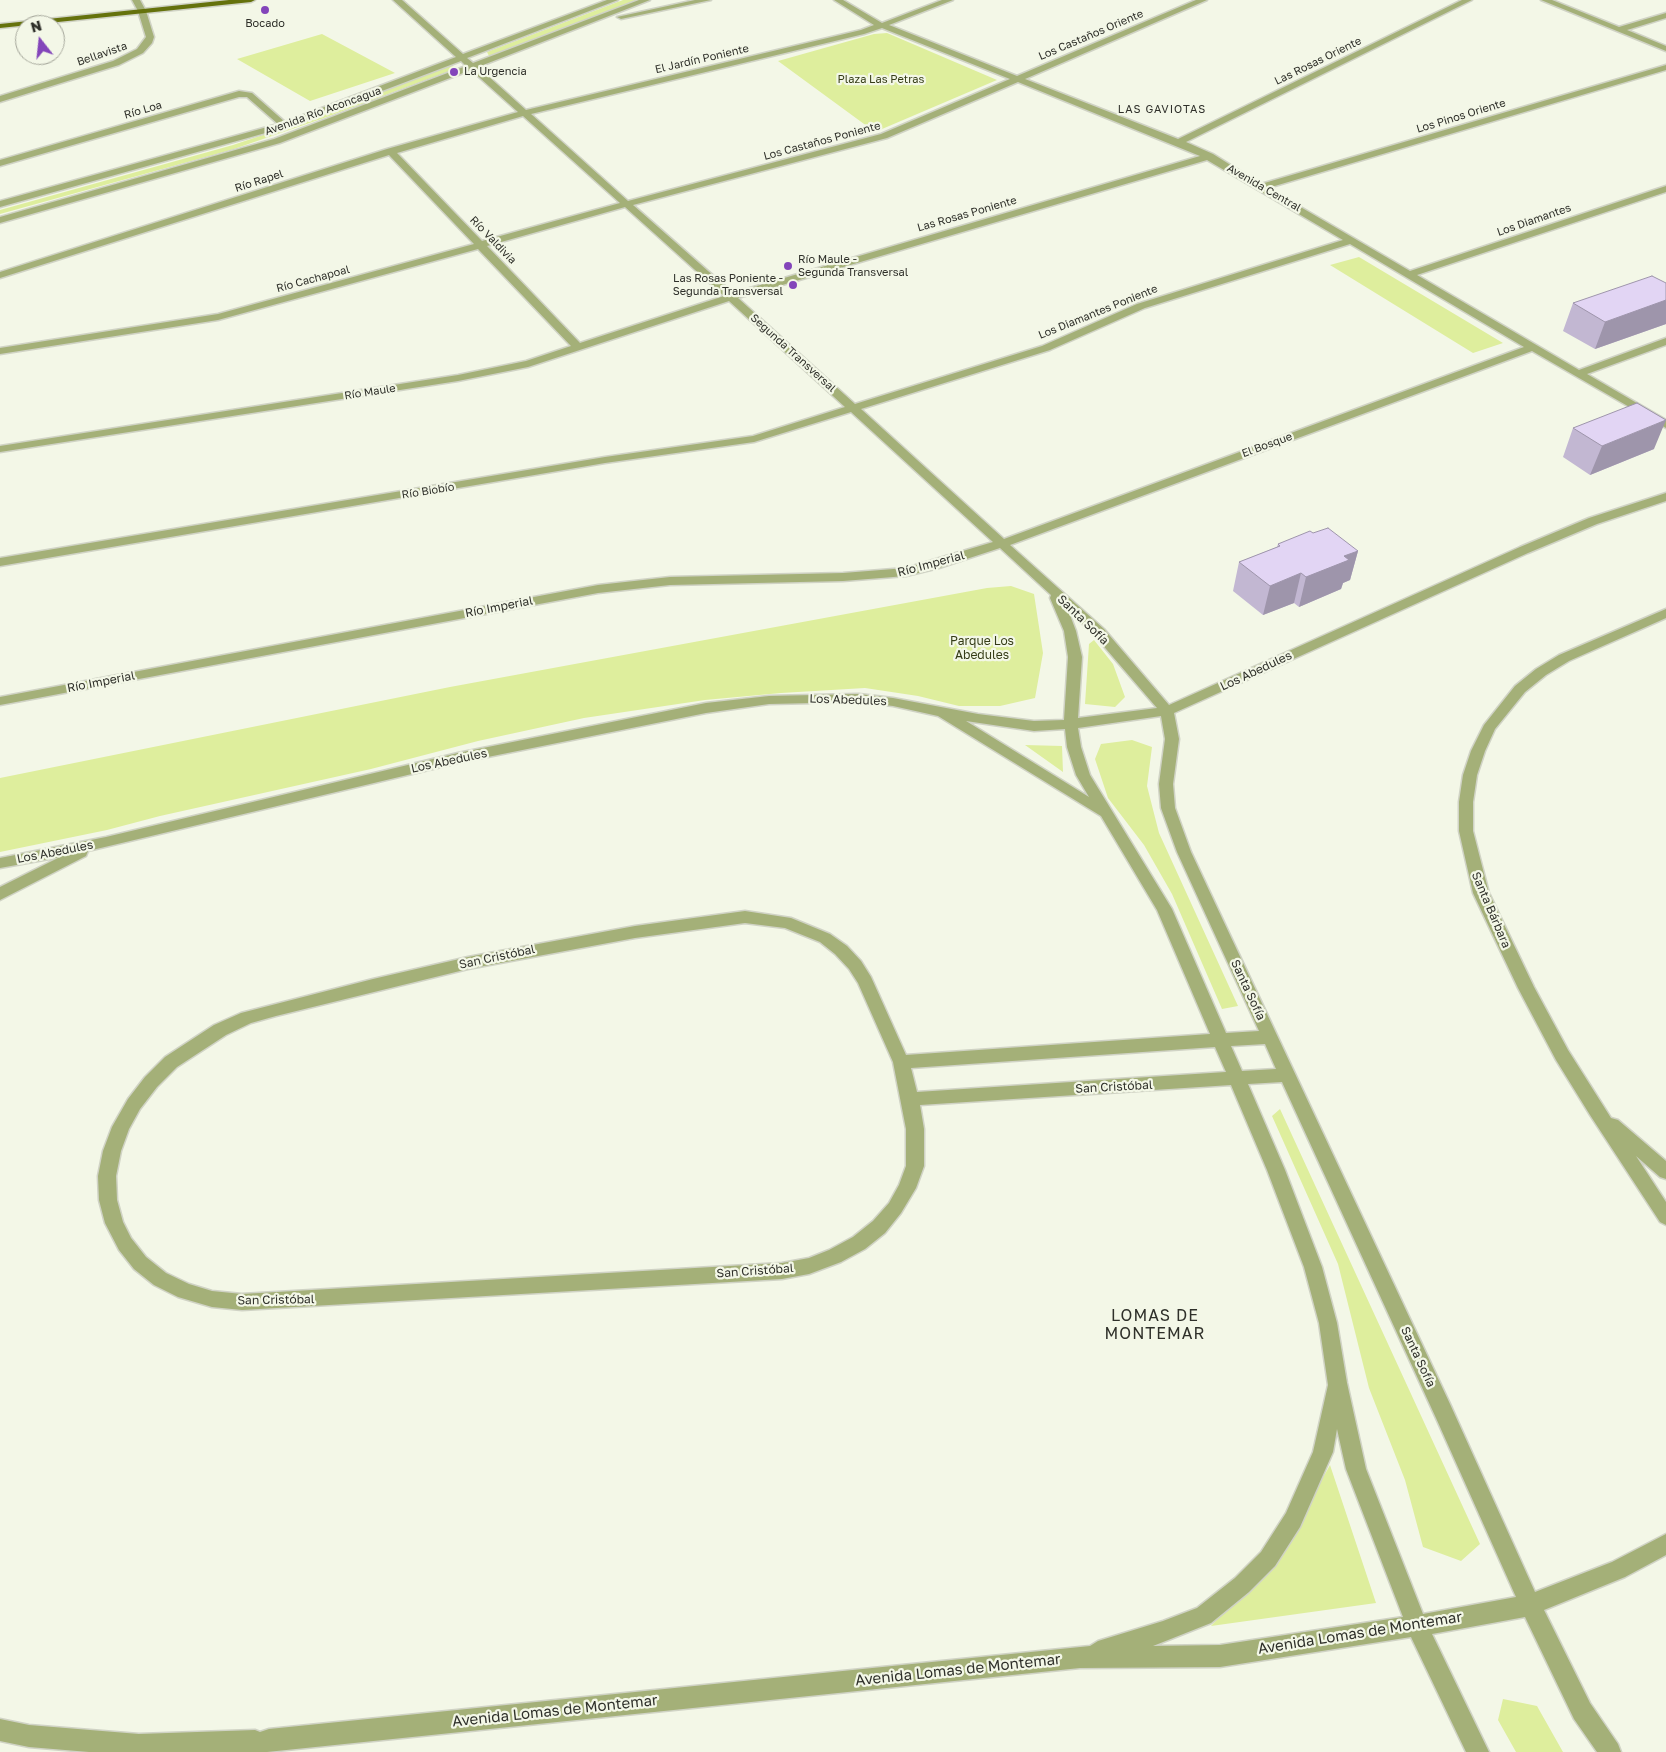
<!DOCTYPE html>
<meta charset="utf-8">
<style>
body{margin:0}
#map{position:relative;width:1666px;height:1752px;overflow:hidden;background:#f3f7e7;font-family:"Golos Text",sans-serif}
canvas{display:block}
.north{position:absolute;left:15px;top:15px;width:50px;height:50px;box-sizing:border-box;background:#f3f7e7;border:1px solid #a5a79b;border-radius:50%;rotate:344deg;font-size:14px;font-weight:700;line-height:20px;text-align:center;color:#2f302a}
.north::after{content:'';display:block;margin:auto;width:18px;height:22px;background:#8345ba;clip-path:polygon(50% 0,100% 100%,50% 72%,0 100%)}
</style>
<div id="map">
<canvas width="1666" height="1752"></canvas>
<div class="north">N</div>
</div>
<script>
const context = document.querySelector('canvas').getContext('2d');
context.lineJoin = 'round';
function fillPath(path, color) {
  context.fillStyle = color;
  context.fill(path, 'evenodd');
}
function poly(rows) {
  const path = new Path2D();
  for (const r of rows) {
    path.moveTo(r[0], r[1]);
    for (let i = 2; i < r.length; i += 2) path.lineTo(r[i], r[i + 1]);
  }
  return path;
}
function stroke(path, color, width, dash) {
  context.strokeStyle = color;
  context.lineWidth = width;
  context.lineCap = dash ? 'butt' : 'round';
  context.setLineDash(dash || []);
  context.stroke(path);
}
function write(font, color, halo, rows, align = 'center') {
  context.font = font + ' "Golos Text",sans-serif';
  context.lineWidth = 4.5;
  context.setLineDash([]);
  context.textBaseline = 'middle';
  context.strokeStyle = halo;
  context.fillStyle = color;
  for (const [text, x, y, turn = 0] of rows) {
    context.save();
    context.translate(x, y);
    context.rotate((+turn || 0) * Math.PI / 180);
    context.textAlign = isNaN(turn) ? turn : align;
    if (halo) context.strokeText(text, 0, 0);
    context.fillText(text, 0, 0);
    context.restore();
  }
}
fillPath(poly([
 [623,0,639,0,532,41,489,56,487,52],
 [887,33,997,80,875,132,778,61,874,34],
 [322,34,395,73,310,101,237,59],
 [452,64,455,69,324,118,231,150,0,214,0,210,233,145,293,125],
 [1359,257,1503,343,1473,353,1330,265],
 [1011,586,1034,594,1043,653,1035,698,1000,706,959,706,918,696,865,688,781,693,705,700,584,718,478,741,371,769,160,816,107,830,0,852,0,778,450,687,987,588],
 [1094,640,1113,664,1125,697,1115,707,1085,704,1089,644],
 [1132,740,1152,747,1147,786,1159,833,1238,1006,1222,1009,1172,894,1144,845,1108,798,1095,759,1101,744],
 [1025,745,1062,746,1063,772],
 [1280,1109,1480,1544,1461,1561,1423,1547,1405,1480,1369,1388,1338,1264,1272,1116],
 [1330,1465,1376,1603,1211,1626,1284,1547],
 [1503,1699,1537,1706,1563,1752,1516,1752,1498,1720]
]), '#deee9d');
const minor = poly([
 [132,0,140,0,146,11,154,37,152,43,143,53,119,65,0,102,0,96,113,61,137,49,146,37,138,11,132,0],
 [393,0,402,0,463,54,607,0,618,0,467,58,473,63,639,0,650,0,478,67,526,110,861,30,874,25,834,0,843,0,882,23,942,0,953,0,889,25,1017,76,1196,0,1207,0,1025,79,1178,139,1462,0,1472,0,1186,142,1213,154,1261,184,1666,65,1666,70,1268,188,1410,271,1666,186,1666,192,1417,275,1579,370,1666,338,1666,345,1587,374,1666,420,1666,428,1532,351,1010,545,1104,629,1169,705,1520,547,1589,518,1666,493,1666,501,1597,524,1528,553,1174,713,1179,739,1173,784,1175,808,1191,852,1450,1404,1535,1592,1612,1562,1666,1534,1666,1555,1625,1577,1544,1610,1590,1703,1618,1744,1621,1752,1597,1752,1574,1719,1525,1617,1432,1634,1489,1752,1466,1752,1411,1637,1220,1667,1080,1668,267,1752,89,1752,29,1747,0,1741,0,1719,29,1725,139,1734,255,1730,260,1732,269,1729,1090,1646,1098,1641,1163,1621,1197,1608,1235,1578,1261,1552,1286,1513,1313,1452,1328,1385,1319,1323,1304,1267,1267,1170,1231,1085,920,1105,924,1129,924,1166,916,1188,901,1213,885,1233,865,1249,841,1262,809,1274,782,1279,242,1310,212,1307,178,1297,154,1285,134,1269,119,1250,105,1223,99,1200,98,1176,103,1151,112,1127,128,1099,145,1077,165,1057,214,1025,241,1013,373,979,468,957,635,926,745,911,791,918,830,934,847,946,861,961,871,977,906,1055,1210,1034,1157,910,1101,816,938,716,893,706,859,702,769,704,706,713,458,763,88,851,86,856,0,900,0,887,60,857,0,868,0,858,106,837,458,753,706,703,769,696,859,694,893,698,978,714,1034,721,1064,720,1068,657,1064,631,1050,598,1051,595,1000,548,939,568,906,576,843,581,670,585,598,593,0,705,0,697,598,585,670,577,843,573,906,568,993,542,851,412,754,442,605,463,0,566,0,558,605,457,753,436,845,407,729,301,528,367,458,381,0,452,0,446,458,375,526,361,571,346,478,249,218,320,0,354,0,348,218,314,474,244,389,155,0,278,0,272,387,149,518,112,471,70,280,143,0,223,0,217,274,139,466,66,461,61,287,127,0,207,0,201,278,124,247,97,239,97,0,166,0,160,239,91,252,93,285,122,456,57,393,0],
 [882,28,1010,79,881,134,628,201,531,114,864,34,882,28],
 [1018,82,1200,156,733,293,633,205,887,138,1018,82],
 [523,116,620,203,482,241,397,153,523,116],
 [1207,160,1343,240,1137,304,1042,346,855,404,738,298,1207,160],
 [625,207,724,296,580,343,487,246,625,207],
 [1350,244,1524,347,1004,539,861,409,1050,350,1145,308,1350,244],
 [1068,610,1094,635,1157,708,1078,718,1082,657,1076,631,1068,610],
 [1161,716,1165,739,1159,784,1161,808,1177,852,1259,1031,1226,1033,1172,909,1090,775,1081,747,1078,728,1161,716],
 [966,721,1034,731,1065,729,1067,747,1076,775,1089,797,966,721],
 [745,923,785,928,820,942,835,954,849,969,858,983,893,1062,906,1129,906,1166,899,1185,889,1203,873,1221,853,1237,829,1250,809,1258,782,1263,242,1294,212,1291,189,1284,166,1273,146,1257,131,1238,123,1222,117,1200,116,1176,121,1151,129,1129,140,1109,157,1087,177,1067,226,1035,251,1023,276,1016,468,969,635,938,745,923],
 [1265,1044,1276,1069,1242,1071,1231,1046,1265,1044],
 [1215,1047,1226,1072,917,1092,911,1068,1215,1047],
 [1282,1082,1436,1418,1516,1597,1423,1614,1366,1469,1347,1383,1337,1323,1322,1267,1285,1170,1248,1084,1282,1082],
 [1337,1429,1346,1469,1403,1617,1220,1645,1153,1646,1211,1623,1249,1592,1275,1566,1300,1527,1333,1452,1337,1429],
 [695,0,711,0,621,19,617,17,695,0],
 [1541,0,1552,0,1619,27,1666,13,1666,18,1627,30,1666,46,1666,51,1541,0],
 [1666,609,1666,618,1569,661,1546,675,1525,692,1495,729,1485,751,1477,775,1473,802,1473,831,1489,893,1534,987,1568,1050,1611,1118,1618,1120,1666,1161,1666,1179,1660,1177,1636,1156,1666,1202,1666,1225,1660,1222,1590,1115,1556,1060,1518,988,1473,893,1459,831,1459,802,1463,775,1471,751,1484,725,1515,686,1536,669,1559,655,1666,609]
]);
const major = poly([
 [229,0,255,0,251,2,0,28,0,24,229,0]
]);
stroke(minor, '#d0d3c5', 3);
stroke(major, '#d0d3c5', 3);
fillPath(minor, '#a4b078');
fillPath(major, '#65720c');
fillPath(poly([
 [1666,283,1666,324,1595,349,1563,331,1573,303],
 [1573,428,1654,449,1590,475,1563,457],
 [1313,533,1358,551,1350,580,1343,583,1341,589,1299,607,1294,603,1263,615,1233,591,1239,562,1277,547,1278,544]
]), '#c2b7d2');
fillPath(poly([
 [1666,300,1666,324,1595,349,1605,322],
 [1666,420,1654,449,1590,475,1602,446],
 [1358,551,1350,580,1343,583,1341,589,1299,607,1306,577,1344,556],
 [1301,573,1294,603,1263,615,1270,586]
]), '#9e95ab');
const building = poly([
 [1652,276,1666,283,1666,300,1605,322,1573,303,1652,276],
 [1637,403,1666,420,1602,446,1573,428,1637,403],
 [1328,528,1358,551,1344,556,1349,560,1306,577,1301,573,1270,586,1239,562,1280,546,1278,544,1310,531,1313,533,1328,528]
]);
fillPath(building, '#e2d5f4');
stroke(building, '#9e95ab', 1);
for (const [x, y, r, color] of [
 [265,10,5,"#8345ba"],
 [454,72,5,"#8345ba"],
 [788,266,5,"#8345ba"],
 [793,285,5,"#8345ba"]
]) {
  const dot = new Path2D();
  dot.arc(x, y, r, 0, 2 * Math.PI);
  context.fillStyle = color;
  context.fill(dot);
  stroke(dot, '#f3f7e7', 2);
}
write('11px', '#2f302a', '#f3f7e7', [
 ["Bocado",265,24,"center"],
 ["La Urgencia",464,72],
 ["Río Maule -",798,260],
 ["Segunda Transversal",798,273],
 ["Las Rosas Poniente -",783,279,"right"],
 ["Segunda Transversal",783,292,"right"]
], 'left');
write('11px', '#2f302a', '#f3f7e7', [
 ["Los Castaños Oriente",1091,35,-23],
 ["Bellavista",102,54,-19],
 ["El Jardín Poniente",702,59,-13],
 ["Las Rosas Oriente",1318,61,-26],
 ["Río Loa",143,110,-16],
 ["Avenida Río Aconcagua",323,111,-20],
 ["Los Pinos Oriente",1461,116,-17],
 ["Los Castaños Poniente",822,141,-15],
 ["Río Rapel",259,181,-18],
 ["Avenida Central",1264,188,30],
 ["Las Rosas Poniente",967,214,-16],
 ["Los Diamantes",1534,220,-19],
 ["Río Valdivia",493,240,46],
 ["Río Cachapoal",313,279,-15],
 ["Los Diamantes Poniente",1098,312,-22],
 ["Segunda Transversal",793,353,42],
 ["Río Maule",370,392,-9],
 ["El Bosque",1267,445,-20],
 ["Río Biobío",428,491,-9]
]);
write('11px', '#353c17', '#f3f7e7', [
 ["Plaza Las Petras",881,80]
]);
context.letterSpacing = '1px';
write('11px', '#2f302a', '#f3f7e7', [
 ["LAS GAVIOTAS",1162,110]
]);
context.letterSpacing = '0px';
write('12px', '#2f302a', '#f3f7e7', [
 ["Río Imperial",931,564,-15],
 ["Río Imperial",499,607,-11],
 ["Santa Sofía",1083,620,44],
 ["Los Abedules",1256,671,-25],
 ["Río Imperial",101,682,-11],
 ["Los Abedules",848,700,2],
 ["Los Abedules",449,761,-12],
 ["Los Abedules",55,852,-11],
 ["Santa Bárbara",1491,910,67],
 ["San Cristóbal",497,957,-12],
 ["Santa Sofía",1248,990,65],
 ["San Cristóbal",1114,1087,-3],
 ["San Cristóbal",755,1271,-4],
 ["San Cristóbal",276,1300,-1],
 ["Santa Sofía",1418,1357,65]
]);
write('12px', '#353c17', '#f3f7e7', [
 ["Parque Los",982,641],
 ["Abedules",982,655]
]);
write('15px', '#2f302a', '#f3f7e7', [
 ["Avenida Lomas de Montemar",1360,1633,-9],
 ["Avenida Lomas de Montemar",958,1670,-6],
 ["Avenida Lomas de Montemar",555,1711,-6]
]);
context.letterSpacing = '1px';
write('16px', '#2f302a', '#f3f7e7', [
 ["LOMAS DE",1155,1316],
 ["MONTEMAR",1155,1334]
]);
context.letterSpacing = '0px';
</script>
